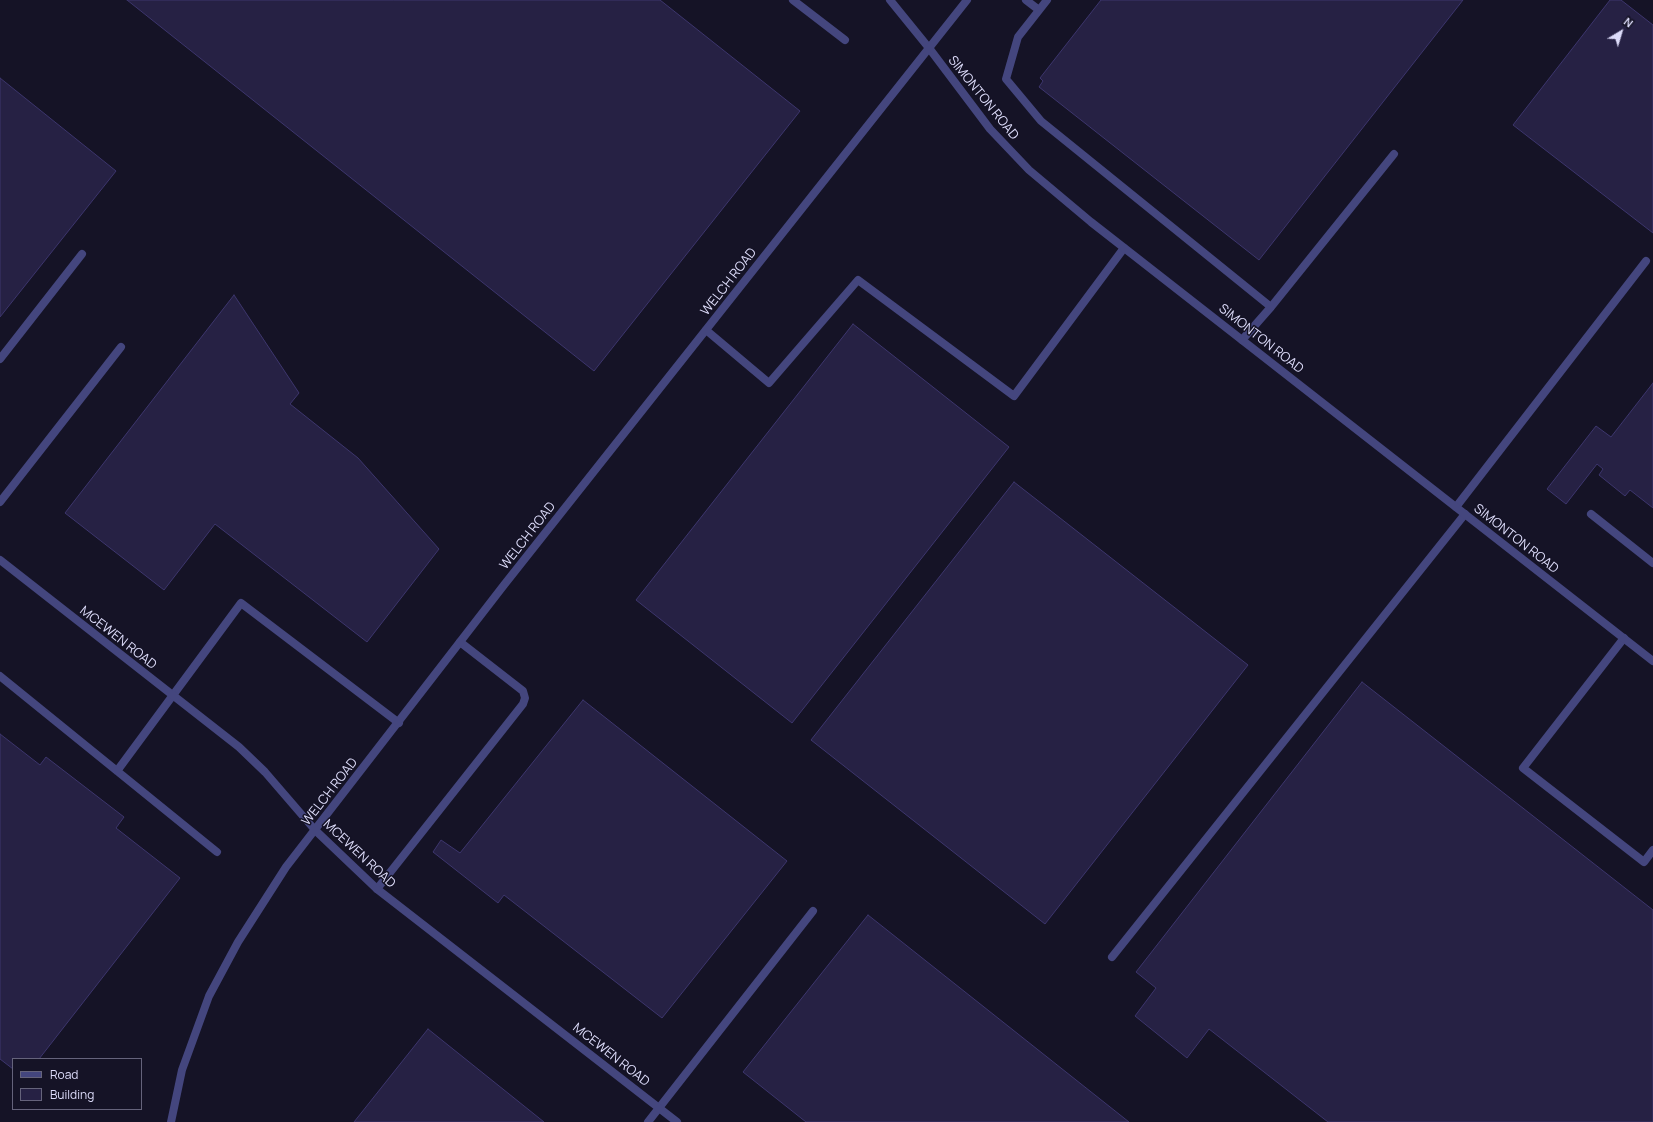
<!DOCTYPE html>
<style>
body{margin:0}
#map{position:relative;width:1653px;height:1122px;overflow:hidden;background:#151326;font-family:Manrope,sans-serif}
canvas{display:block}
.legend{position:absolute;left:12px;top:1058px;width:130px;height:52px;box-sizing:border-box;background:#151326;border:1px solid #65637b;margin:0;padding:5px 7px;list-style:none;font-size:12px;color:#dddcfa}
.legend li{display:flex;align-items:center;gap:8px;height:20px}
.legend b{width:20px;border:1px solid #65637b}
.north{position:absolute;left:1601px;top:12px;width:40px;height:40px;-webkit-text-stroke:3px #151326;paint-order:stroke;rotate:38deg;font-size:11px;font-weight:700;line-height:16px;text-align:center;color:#dddcfa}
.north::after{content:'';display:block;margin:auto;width:14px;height:18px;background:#dddcfa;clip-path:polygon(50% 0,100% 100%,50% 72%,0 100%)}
</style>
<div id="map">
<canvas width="1653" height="1122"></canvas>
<ul class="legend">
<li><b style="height:5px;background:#44467e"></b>Road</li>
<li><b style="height:11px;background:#262144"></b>Building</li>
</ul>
<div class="north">N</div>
</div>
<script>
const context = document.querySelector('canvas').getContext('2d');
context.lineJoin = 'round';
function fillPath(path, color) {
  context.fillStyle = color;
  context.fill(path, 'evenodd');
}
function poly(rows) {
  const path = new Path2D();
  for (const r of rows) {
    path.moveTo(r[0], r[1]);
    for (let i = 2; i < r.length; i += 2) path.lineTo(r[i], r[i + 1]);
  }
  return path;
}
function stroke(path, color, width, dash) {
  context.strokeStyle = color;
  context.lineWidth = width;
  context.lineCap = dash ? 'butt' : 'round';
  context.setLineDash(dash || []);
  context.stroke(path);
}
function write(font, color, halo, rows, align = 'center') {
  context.font = font + ' Manrope,sans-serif';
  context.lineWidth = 3;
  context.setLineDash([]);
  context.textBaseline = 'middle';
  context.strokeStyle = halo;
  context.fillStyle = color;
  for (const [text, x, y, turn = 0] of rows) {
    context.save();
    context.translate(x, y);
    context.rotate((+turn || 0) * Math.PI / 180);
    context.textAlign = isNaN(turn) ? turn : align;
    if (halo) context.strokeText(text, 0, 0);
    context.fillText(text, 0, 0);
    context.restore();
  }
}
const building = poly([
 [127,0,660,0,800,111,594,371,127,0],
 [1101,0,1463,0,1259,260,1039,87,1043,81,1040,78,1101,0],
 [1610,0,1621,0,1653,25,1653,233,1513,125,1610,0],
 [0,78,116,171,0,317,0,78],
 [234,295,299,393,290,404,358,458,439,549,367,642,215,524,164,590,65,513,234,295],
 [853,324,1009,447,792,723,636,600,853,324],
 [1653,383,1653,508,1630,490,1625,496,1599,475,1603,469,1597,464,1566,504,1547,489,1596,426,1611,437,1653,383],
 [1014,482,1248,665,1045,924,811,740,1014,482],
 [1362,682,1653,910,1653,1122,1328,1122,1209,1029,1187,1058,1135,1016,1156,988,1136,972,1362,682],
 [583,700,787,861,662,1018,504,895,498,903,433,852,441,840,460,853,583,700],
 [0,734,40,765,46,757,124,817,116,828,180,878,39,1059,13,1059,13,1069,0,1059,0,734],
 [868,915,1129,1122,806,1122,743,1072,868,915],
 [428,1029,544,1122,354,1122,428,1029]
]);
fillPath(building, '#262144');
stroke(building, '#3d366d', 1);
stroke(poly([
 [793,0,845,40],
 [1026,0,1039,10],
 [1047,0,1018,37,1006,79,1041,121,1271,307,1394,154],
 [706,330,769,383,858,280,1014,396,1124,248],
 [1242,340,1271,307],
 [0,359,82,254],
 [0,502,121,347],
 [1456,507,1646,261],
 [1591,514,1653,563],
 [1624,638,1523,768,1644,862,1653,850],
 [0,676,217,852],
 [117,771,241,603,399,723],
 [377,889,523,704,525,698,523,691,460,642],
 [1112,957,1465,514],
 [648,1122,813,911]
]), '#44467e', 8);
stroke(poly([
 [890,0,929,48,990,129,1029,170,1091,222,1653,661],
 [0,560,239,747,265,772,315,830,377,889,677,1122]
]), '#44467e', 8);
stroke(poly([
 [171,1122,182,1070,209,996,238,942,286,867,504,585,967,0]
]), '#44467e', 8);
write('13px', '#dddcfa', '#151326', [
 ["SIMONTON ROAD",983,98,51],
 ["WELCH ROAD",729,282,-52],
 ["SIMONTON ROAD",1261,339,38],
 ["WELCH ROAD",528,536,-52],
 ["SIMONTON ROAD",1516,539,38],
 ["MCEWEN ROAD",118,638,38],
 ["WELCH ROAD",330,792,-52],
 ["MCEWEN ROAD",359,854,43],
 ["MCEWEN ROAD",611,1055,38]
]);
</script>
